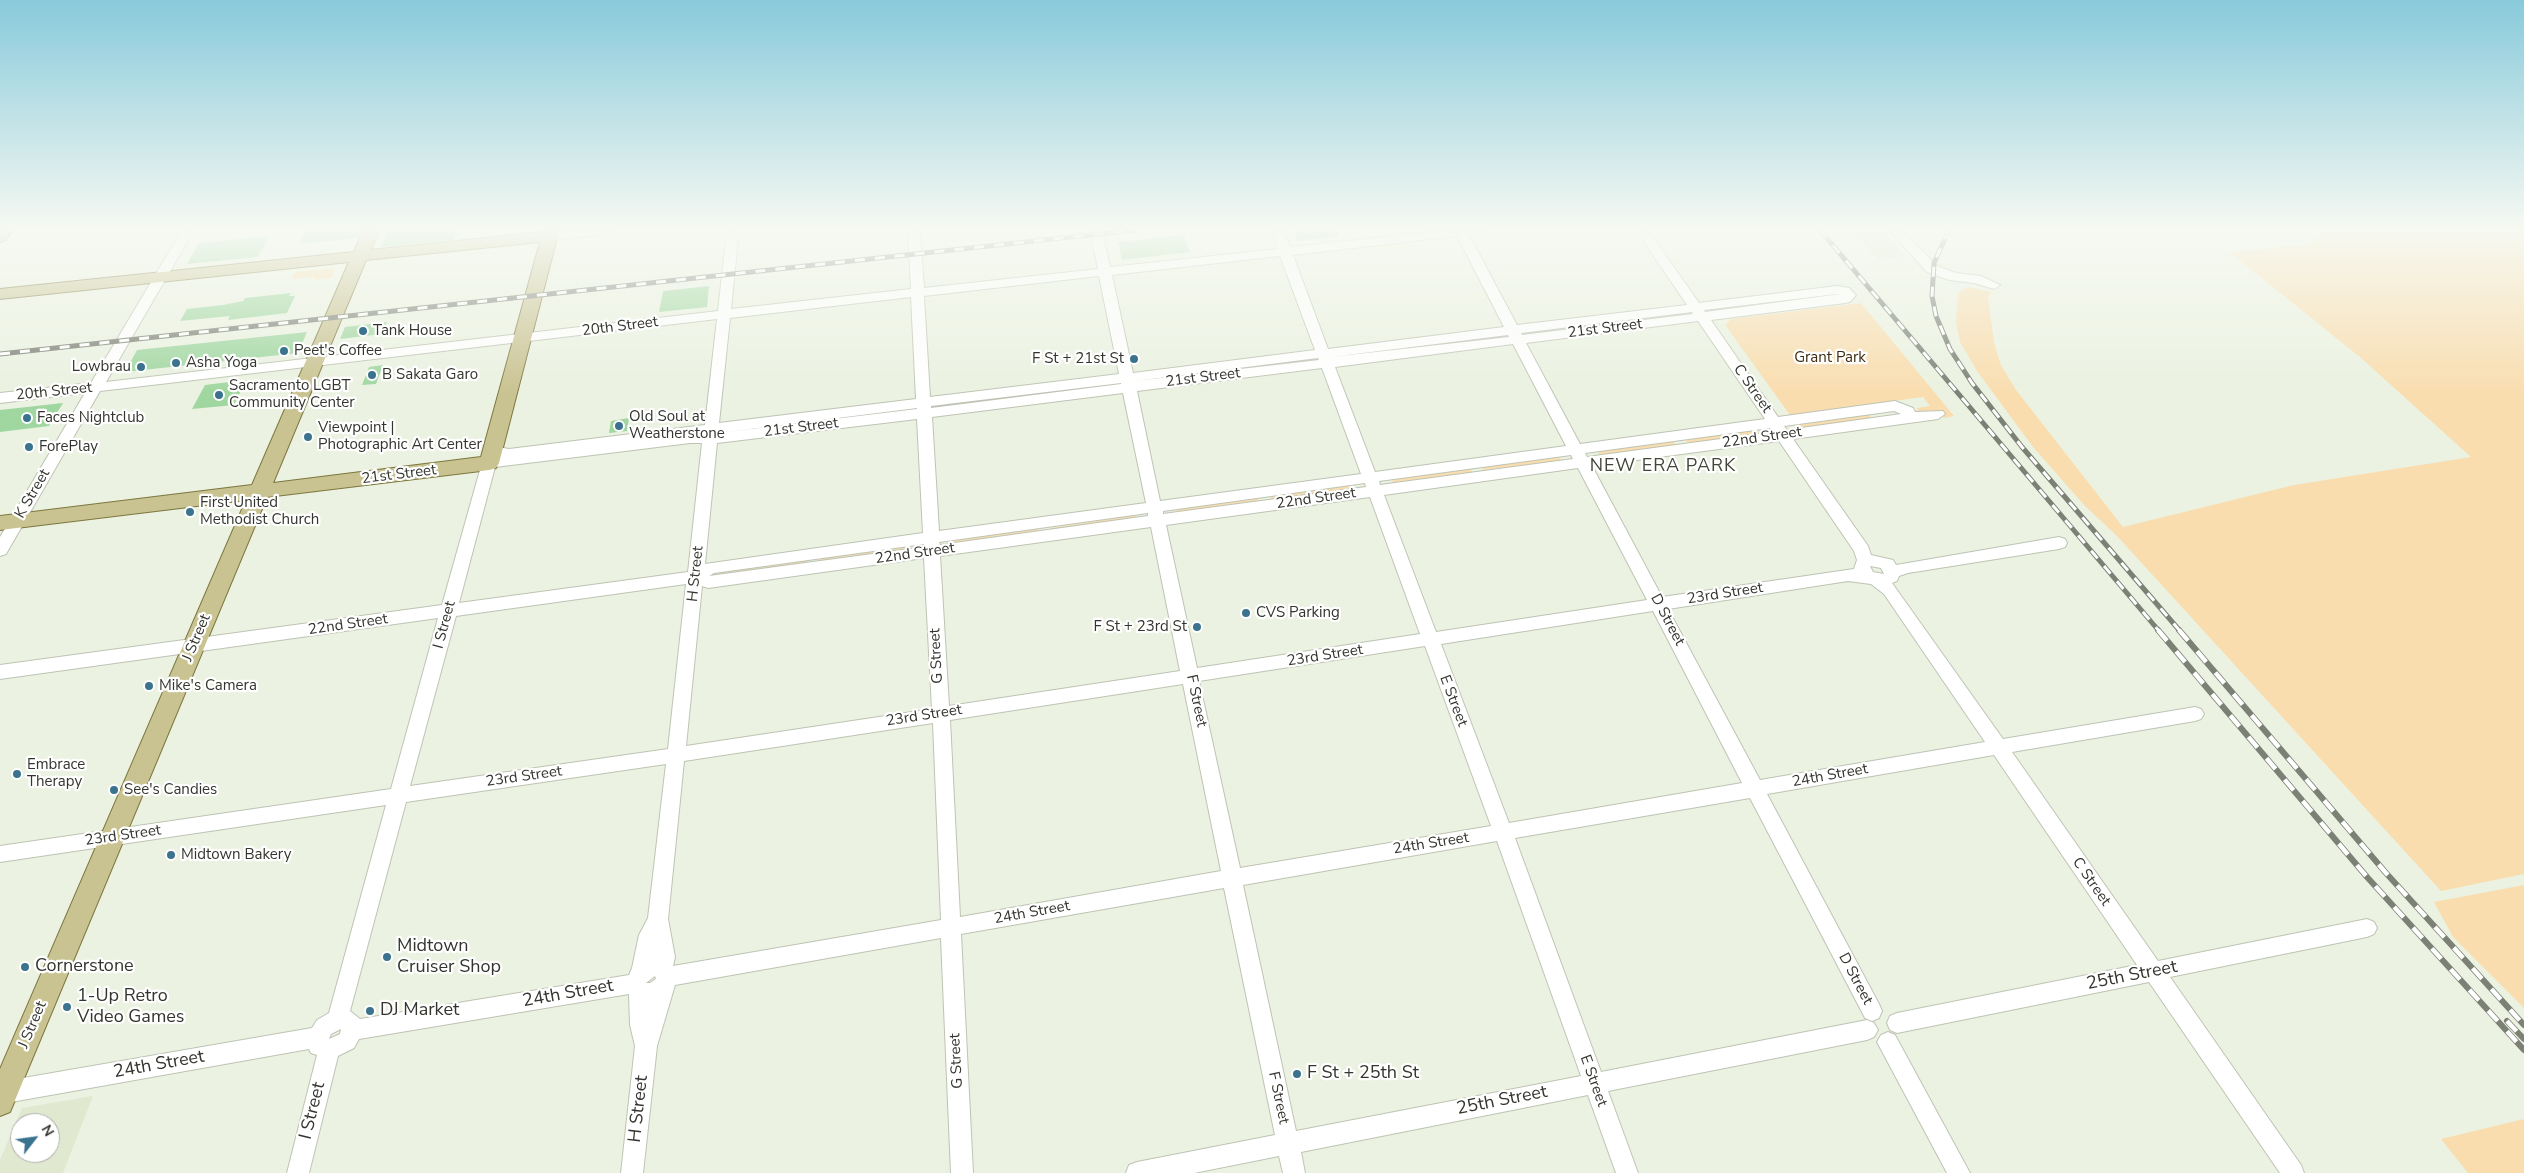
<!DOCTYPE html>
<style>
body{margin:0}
#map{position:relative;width:2524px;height:1173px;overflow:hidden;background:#ebf2e1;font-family:"Nunito Sans",sans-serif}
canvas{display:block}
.north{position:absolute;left:10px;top:1113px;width:50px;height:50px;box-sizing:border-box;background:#fff;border:1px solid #adaeab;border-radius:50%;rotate:60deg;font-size:14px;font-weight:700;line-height:20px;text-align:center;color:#33352e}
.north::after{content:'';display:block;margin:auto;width:18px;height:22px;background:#3b738e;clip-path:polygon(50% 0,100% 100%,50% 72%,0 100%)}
</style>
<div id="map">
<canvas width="2524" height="1173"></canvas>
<div class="north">N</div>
</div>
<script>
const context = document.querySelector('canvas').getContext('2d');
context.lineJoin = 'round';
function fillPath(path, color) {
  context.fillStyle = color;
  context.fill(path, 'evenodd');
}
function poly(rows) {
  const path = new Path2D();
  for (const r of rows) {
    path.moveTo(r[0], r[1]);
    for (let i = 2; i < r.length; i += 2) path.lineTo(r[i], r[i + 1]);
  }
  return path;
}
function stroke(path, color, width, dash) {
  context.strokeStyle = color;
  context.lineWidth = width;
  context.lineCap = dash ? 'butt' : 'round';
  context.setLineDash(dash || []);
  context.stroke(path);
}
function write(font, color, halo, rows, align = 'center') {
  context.font = font + ' "Nunito Sans",sans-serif';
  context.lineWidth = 4.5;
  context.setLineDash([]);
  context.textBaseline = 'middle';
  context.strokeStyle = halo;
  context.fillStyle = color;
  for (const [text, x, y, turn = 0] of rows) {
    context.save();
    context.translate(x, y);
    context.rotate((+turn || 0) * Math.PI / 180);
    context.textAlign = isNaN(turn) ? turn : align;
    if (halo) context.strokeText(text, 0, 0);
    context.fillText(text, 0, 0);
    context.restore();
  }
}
fillPath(poly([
 [1882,230,1906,256,1878,260,1855,233],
 [93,1096,63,1173,0,1173,0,1160,22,1108],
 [20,1123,50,1123,50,1153,20,1153]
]), '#e0e8d0');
fillPath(poly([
 [2325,230,2524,230,2524,874,2441,891,2117,536,2085,506,2033,447,1977,371,1960,342,1956,323,1958,293,1968,287,1992,292,1988,297,1994,343,2001,365,2016,390,2123,527,2294,485,2471,457,2361,358,2229,252,2307,245],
 [336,268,331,278,314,280,315,277,292,279,295,272],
 [1861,303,1954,416,1944,418,1938,411,1918,412,1917,408,1930,406,1923,397,1790,415,1725,325,1731,319],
 [1866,415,1870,415,1871,419,1803,428,1798,425],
 [1755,430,1761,432,1760,434,1691,444,1686,441,1687,439],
 [1672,441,1676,445,1601,456,1598,453,1601,451],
 [1557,456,1561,459,1560,461,1482,470,1485,466],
 [1468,468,1472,471,1470,474,1394,484,1392,482,1395,478],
 [1350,485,1352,490,1271,499,1271,496],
 [1256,497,1260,502,1178,513,1176,512,1177,509],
 [1135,515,1136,518,1051,530,1051,528],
 [1038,528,1038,532,953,544,952,542,952,540],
 [909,546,909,549,821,562,820,560,821,558],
 [808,558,808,563,719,576,718,574,719,572],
 [2524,885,2524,1008,2453,937,2434,902],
 [2524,1119,2524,1173,2468,1173,2441,1139]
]), '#f9ddaf');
fillPath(poly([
 [305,230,361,230,358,238,299,244],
 [389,230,456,230,453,240,381,247],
 [1293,230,1338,230,1338,236,1297,241],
 [1184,235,1190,252,1122,260,1118,242],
 [269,236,258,257,187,264,199,243],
 [709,286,707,307,659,312,663,291],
 [291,293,289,296,295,296,287,313,228,320,230,316,180,321,187,309,223,305,243,301,245,298],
 [387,322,382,334,340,339,345,327],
 [307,332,298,353,125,372,137,350],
 [383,365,376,384,362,385,369,367],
 [246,380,234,405,192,409,205,385],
 [63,403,49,426,0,432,0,410],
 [629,418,627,431,609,433,611,421]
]), '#a0d6a0');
const minor = poly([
 [182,230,194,230,106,382,718,311,727,230,739,230,731,309,911,289,908,230,920,230,924,288,1098,269,1090,230,1102,230,1110,267,1278,249,1271,230,1283,230,1290,247,1446,230,1485,230,1483,233,1469,235,1517,325,1687,305,1636,230,1648,230,1699,303,1837,286,1849,288,1856,295,1850,302,1845,303,1711,320,1778,417,1895,401,1913,408,1915,412,1943,411,1945,414,1938,419,1793,439,1868,546,1871,555,1893,560,1896,565,2059,537,2065,539,2067,543,2065,547,2059,549,1908,573,1899,576,1897,581,1892,583,2003,739,2195,707,2201,709,2204,714,2201,719,2195,721,2012,752,2158,961,2367,919,2374,922,2377,928,2374,934,2367,937,2170,977,2301,1165,2304,1173,2280,1173,2149,982,1897,1033,1890,1030,1887,1023,1890,1016,1897,1013,2137,965,1994,755,1767,794,1879,1004,1882,1011,1879,1018,1872,1021,1865,1018,1750,798,1515,838,1601,1072,1867,1020,1874,1023,1878,1030,1874,1037,1867,1040,1608,1091,1638,1173,1616,1173,1588,1095,1301,1152,1305,1173,1283,1173,1279,1156,1194,1173,1126,1173,1129,1165,1137,1162,1275,1135,1224,888,961,934,973,1173,951,1173,941,938,675,985,657,1046,643,1173,621,1173,635,1046,630,1025,629,994,359,1039,354,1048,338,1056,309,1173,287,1173,317,1055,311,1053,309,1049,0,1104,0,1082,312,1028,317,1020,329,1013,386,805,0,862,0,846,391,789,438,618,0,679,0,665,442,605,482,463,484,459,498,457,487,454,485,451,487,448,492,446,509,449,705,425,717,319,100,391,6,554,0,556,0,537,85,393,0,403,0,393,91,383,182,230],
 [1457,236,1504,327,1328,349,1293,255,1457,236],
 [1280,256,1315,350,1133,373,1112,275,1280,256],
 [1099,276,1119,374,930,397,924,296,1099,276],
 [1840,294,1705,312,1704,310,1837,294,1840,294],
 [911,297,916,399,719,423,730,318,911,297],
 [1692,312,1693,314,1522,335,1521,333,1692,312],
 [1698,321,1765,419,1580,444,1526,343,1698,321],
 [1508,335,1509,337,1331,357,1508,335],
 [1513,344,1566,446,1375,472,1335,367,1513,344],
 [1318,358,1319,360,1135,381,1318,358],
 [1322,368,1361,474,1160,501,1137,391,1322,368],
 [1121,383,1121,384,931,408,931,406,1121,383],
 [1123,393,1146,503,939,531,932,417,1123,393],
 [917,408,917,409,718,433,917,408],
 [1894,411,1901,414,1787,430,1784,426,1894,411],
 [917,419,923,533,705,564,717,443,917,419],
 [1770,428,1773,432,1587,457,1585,453,1770,428],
 [1779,441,1854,551,1857,560,1854,569,1662,597,1592,466,1779,441],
 [690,443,702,443,688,572,459,603,495,467,690,443],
 [1571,455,1573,459,1380,485,1379,481,1571,455],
 [1578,468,1647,600,1436,632,1384,495,1578,468],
 [1365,483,1366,487,1163,514,1163,511,1365,483],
 [1370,497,1420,634,1197,668,1166,525,1370,497],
 [1148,513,1148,516,940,545,939,542,1148,513],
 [1151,527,1180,671,949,706,940,556,1151,527],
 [924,544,924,547,709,576,714,573,924,544],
 [924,558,932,709,686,746,702,586,708,588,924,558],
 [1870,566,1881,568,1884,574,1873,572,1870,566],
 [1848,581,1871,584,1884,594,1985,742,1760,780,1668,609,1848,581],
 [686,584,668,749,410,786,456,616,686,584],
 [1653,611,1742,783,1509,823,1441,644,1653,611],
 [1425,646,1491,826,1240,868,1199,681,1425,646],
 [1183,684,1221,871,960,917,950,720,1183,684],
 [933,723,941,920,673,966,675,957,668,919,684,761,933,723],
 [666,764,648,918,639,935,632,968,629,975,360,1019,350,1011,406,802,666,764],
 [1497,841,1581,1076,1296,1131,1243,885,1497,841],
 [655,976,656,979,650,983,646,983,655,976],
 [341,1029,340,1034,329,1039,331,1034,341,1029],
 [573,230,615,230,609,234,549,240,543,236,549,232,573,230],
 [1889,230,1902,230,1937,266,1956,273,1981,276,2000,285,1994,289,1974,283,1949,280,1927,272,1889,230],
 [1888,1032,1895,1035,1970,1173,1947,1173,1877,1042,1881,1035,1888,1032]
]);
const major = poly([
 [0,230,13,230,6,240,0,242,0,230],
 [363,230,379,230,371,250,542,232,543,230,559,230,499,463,496,468,489,470,267,497,10,1112,0,1116,0,1069,246,500,0,530,0,516,252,485,349,262,0,299,0,289,354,252,363,230],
 [540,242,481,457,273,483,366,260,540,242]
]);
stroke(minor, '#bec4b4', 2);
stroke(major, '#7d773f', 2);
fillPath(minor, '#fff');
fillPath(major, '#c9c291');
const railFar1 = poly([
 [1820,230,2159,631],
 [1949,230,1934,263,1932,296,1936,316,1950,349,1972,383,2022,447,2180,631],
 [0,354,1135,230]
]);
const rail = poly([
 [2158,630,2367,877,2524,1050],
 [2179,630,2386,873,2524,1025],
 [2507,1021,2524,1039]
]);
stroke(railFar1, '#7c8075', 5);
stroke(rail, '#7c8075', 6);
stroke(railFar1, '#fff', 3, [10]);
stroke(rail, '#fff', 4.5, [14]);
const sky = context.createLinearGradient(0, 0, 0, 394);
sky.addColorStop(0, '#88cadb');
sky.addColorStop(0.58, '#f6f9f2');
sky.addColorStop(1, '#f6f9f200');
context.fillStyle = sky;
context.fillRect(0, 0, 2524, 394);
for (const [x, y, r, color] of [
 [363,331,5,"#3b738e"],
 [284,351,5,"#3b738e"],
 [1134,359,5,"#3b738e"],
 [176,363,5,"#3b738e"],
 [141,367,5,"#3b738e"],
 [372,375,5,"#3b738e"],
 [219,395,5,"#3b738e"],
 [27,418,5,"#3b738e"],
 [619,426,5,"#3b738e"],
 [308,437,5,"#3b738e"],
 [29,447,5,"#3b738e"],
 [190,512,5,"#3b738e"],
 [1246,613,5,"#3b738e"],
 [1197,627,5,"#3b738e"],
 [149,686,5,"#3b738e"],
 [17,774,5,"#3b738e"],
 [114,790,5,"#3b738e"],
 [171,855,5,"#3b738e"],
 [387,957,5,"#3b738e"],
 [25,967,5,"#3b738e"],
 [67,1007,5,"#3b738e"],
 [370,1011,5,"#3b738e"],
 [1297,1074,5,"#3b738e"]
]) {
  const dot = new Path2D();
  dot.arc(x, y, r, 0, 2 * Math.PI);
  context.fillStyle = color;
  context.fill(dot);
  stroke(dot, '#fff', 2);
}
write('15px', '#33352e', '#fff', [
 ["20th Street",620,327,-7],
 ["21st Street",1605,329,-7],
 ["21st Street",1203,378,-7],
 ["C Street",1752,389,55],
 ["20th Street",54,392,-6],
 ["21st Street",801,428,-7],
 ["22nd Street",1762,438,-8],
 ["21st Street",399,475,-7],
 ["K Street",33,494,-60],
 ["22nd Street",1316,499,-8],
 ["22nd Street",915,554,-8],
 ["H Street",696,574,-84],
 ["23rd Street",1725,594,-9],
 ["D Street",1667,620,62],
 ["22nd Street",348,625,-8],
 ["I Street",445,625,-75],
 ["J Street",197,638,-67],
 ["G Street",937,656,-93],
 ["23rd Street",1325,656,-9],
 ["F Street",1196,701,78],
 ["E Street",1453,701,69],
 ["23rd Street",924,716,-9],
 ["24th Street",1830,776,-10],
 ["23rd Street",524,777,-8],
 ["23rd Street",123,836,-8],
 ["24th Street",1431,844,-9],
 ["C Street",2091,882,55],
 ["24th Street",1032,913,-10],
 ["D Street",1855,979,62],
 ["J Street",33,1025,-67],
 ["G Street",957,1061,-93],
 ["E Street",1593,1081,70],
 ["F Street",1278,1098,78]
]);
write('15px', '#33352e', '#fff', [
 ["Tank House",373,331],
 ["Peet's Coffee",294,351],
 ["F St + 21st St",1124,359,"right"],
 ["Asha Yoga",186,363],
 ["Lowbrau",131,367,"right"],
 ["B Sakata Garo",382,375],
 ["Sacramento LGBT",229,386],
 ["Community Center",229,403],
 ["Old Soul at",629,417],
 ["Weatherstone",629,434],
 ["Faces Nightclub",37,418],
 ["Viewpoint |",318,428],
 ["Photographic Art Center",318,445],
 ["ForePlay",39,447],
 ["First United",200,503],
 ["Methodist Church",200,520],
 ["CVS Parking",1256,613],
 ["F St + 23rd St",1187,627,"right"],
 ["Mike's Camera",159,686],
 ["Embrace",27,765],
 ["Therapy",27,782],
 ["See's Candies",124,790],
 ["Midtown Bakery",181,855]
], 'left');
write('15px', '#3e2e11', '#fff', [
 ["Grant Park",1830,358]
]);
context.letterSpacing = '1px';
write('18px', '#424639', '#fff', [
 ["NEW ERA PARK",1663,467]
]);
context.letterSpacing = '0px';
write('18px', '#33352e', '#fff', [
 ["Midtown",397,947],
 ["Cruiser Shop",397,968],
 ["Cornerstone",35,967],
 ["1-Up Retro",77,997],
 ["Video Games",77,1018],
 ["DJ Market",380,1011],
 ["F St + 25th St",1307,1074]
], 'left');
write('18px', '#33352e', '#fff', [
 ["25th Street",2132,976,-11],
 ["24th Street",568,994,-10],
 ["24th Street",159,1065,-10],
 ["25th Street",1502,1101,-11],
 ["H Street",639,1109,-84],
 ["I Street",313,1111,-76]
]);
</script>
